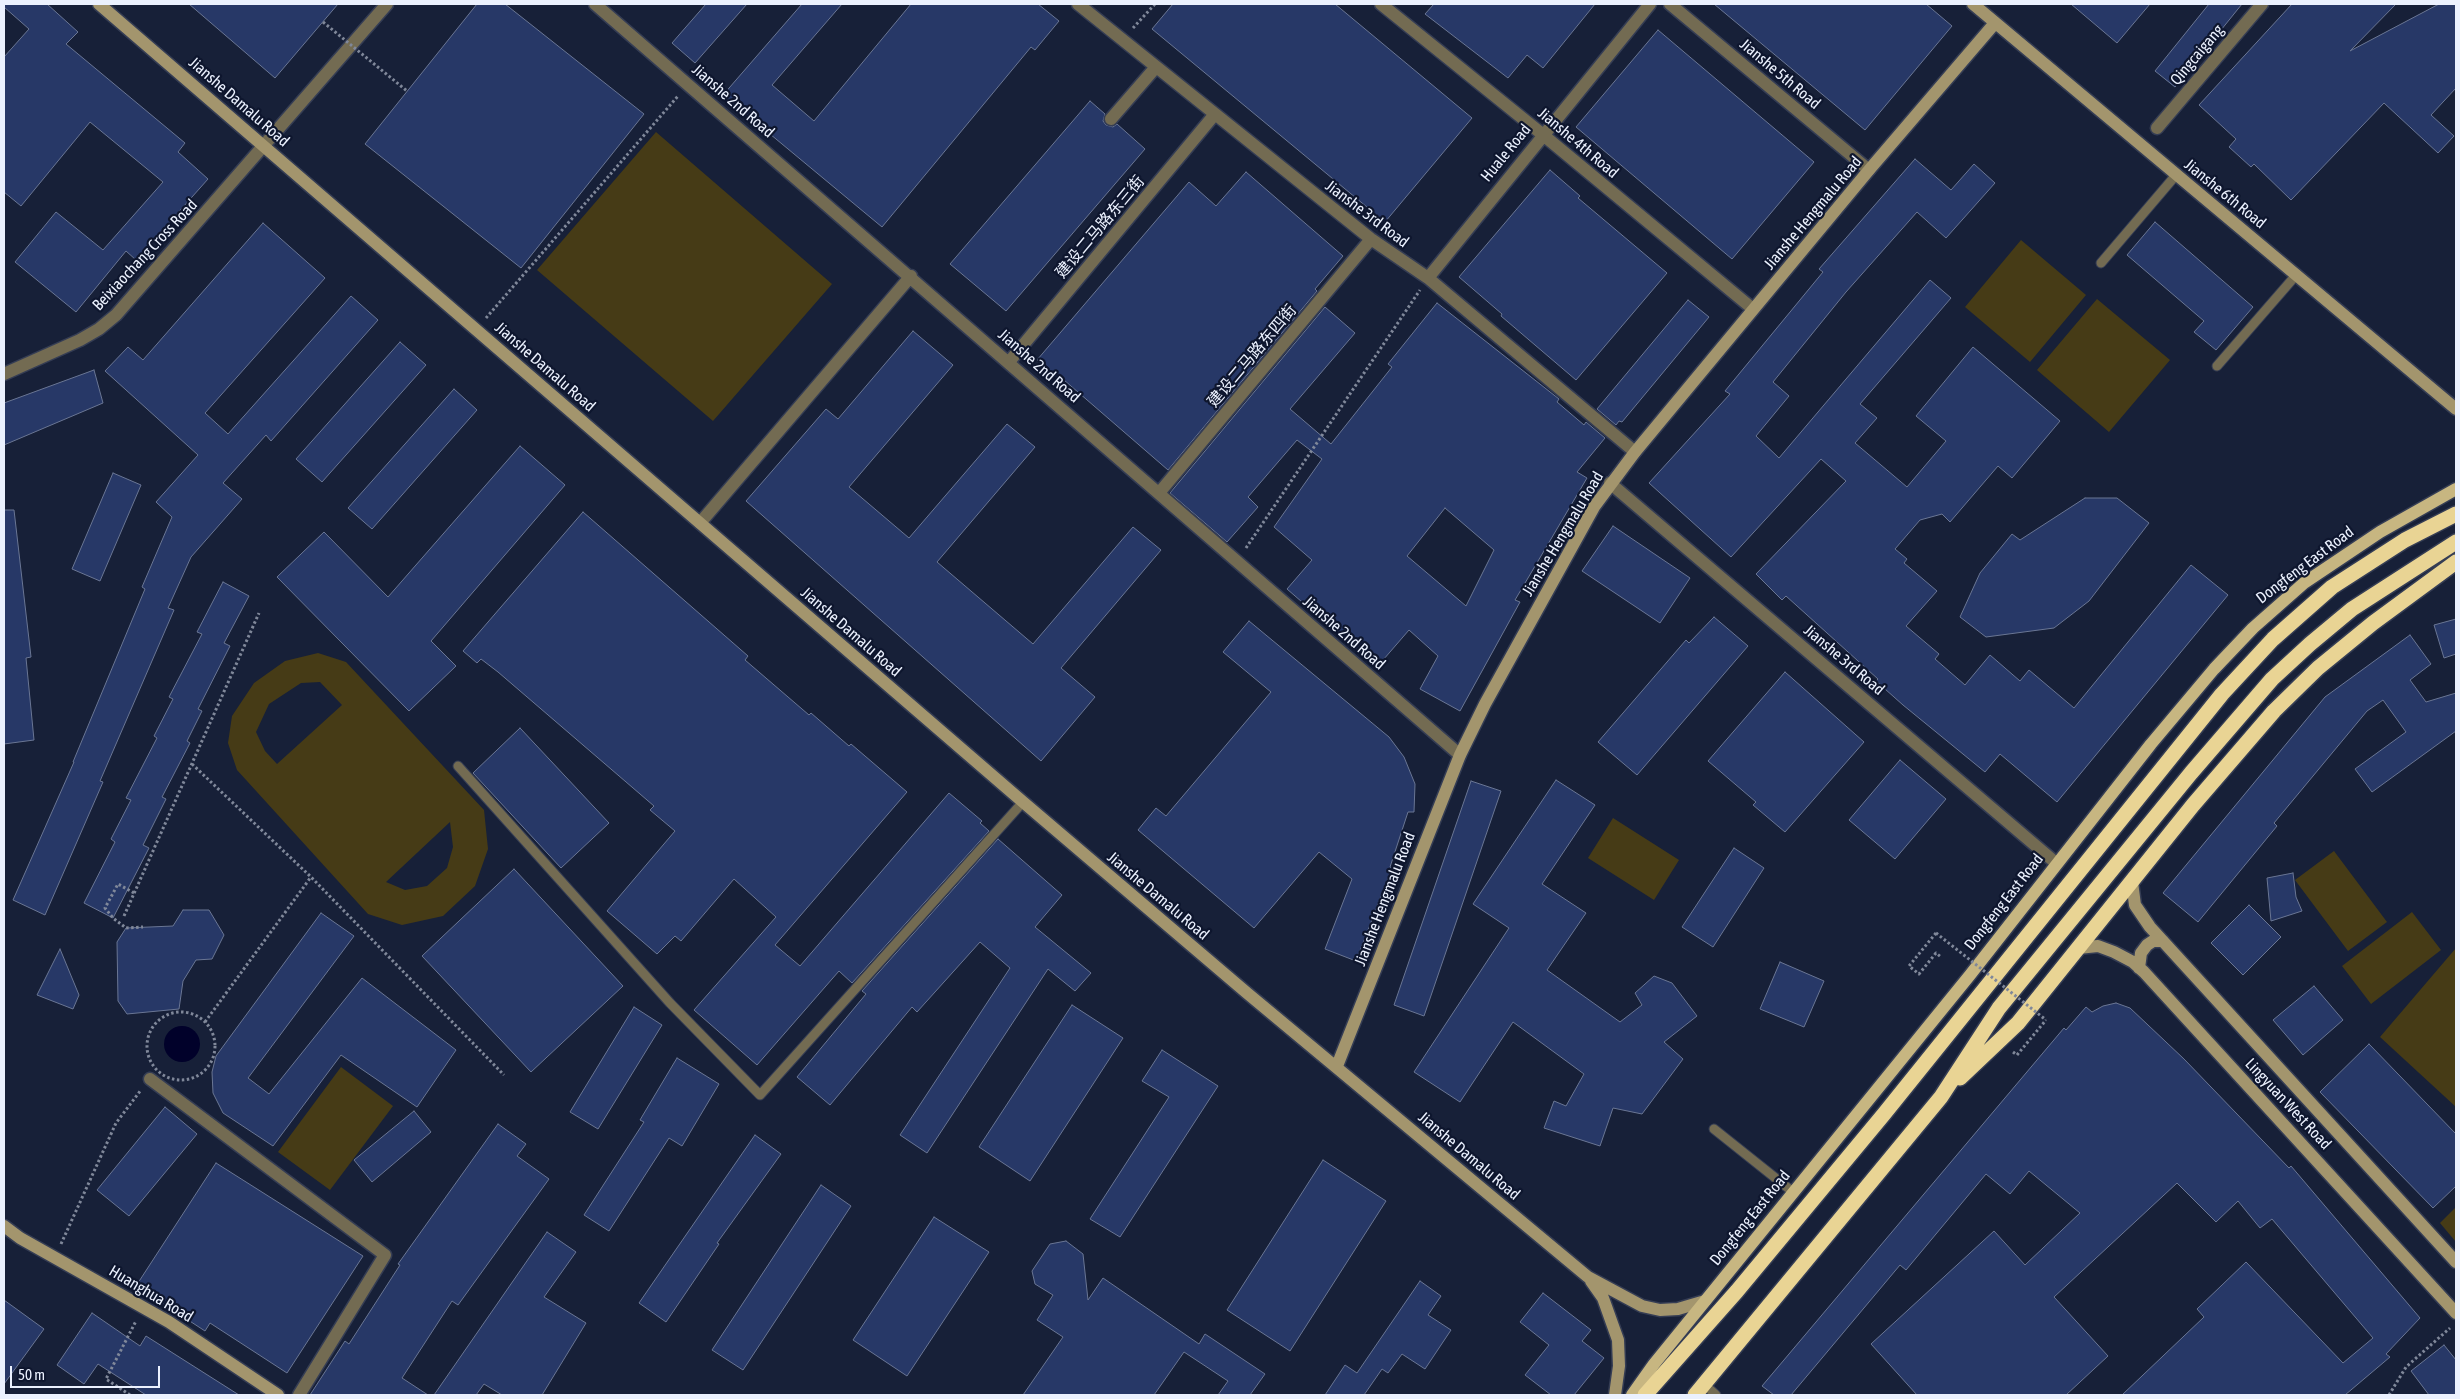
<!DOCTYPE html>
<meta charset="utf-8">
<style>
body{margin:0}
#map{position:relative;width:2460px;height:1399px;overflow:hidden;background:#172038;font-family:"Asap Condensed",sans-serif}
canvas{display:block}
.frame{position:absolute;inset:0;border:5px solid #ebf1fe;pointer-events:none}
.scale{position:absolute;left:10px;top:1366px;width:150px;height:22px;box-sizing:border-box;border:2px solid #ebf1fe;border-top:0;padding-left:6px;font-size:15px;line-height:18px;white-space:nowrap;color:#ebf1fe;-webkit-text-stroke:4px #0e162e;paint-order:stroke}
</style>
<div id="map">
<canvas width="2460" height="1399"></canvas>
<div class="frame"></div>
<div class="scale">50 m</div>
</div>
<script>
const context = document.querySelector('canvas').getContext('2d');
context.lineJoin = 'round';
function fillPath(path, color) {
  context.fillStyle = color;
  context.fill(path, 'evenodd');
}
function poly(rows) {
  const path = new Path2D();
  for (const r of rows) {
    if (r.length === 3) {
      path.moveTo(r[0] + r[2], r[1]);
      path.arc(r[0], r[1], r[2], 0, 2 * Math.PI);
      continue;
    }
    path.moveTo(r[0], r[1]);
    for (let i = 2; i < r.length; i += 2) path.lineTo(r[i], r[i + 1]);
  }
  return path;
}
function stroke(path, color, width, dash) {
  context.strokeStyle = color;
  context.lineWidth = width;
  context.lineCap = dash ? 'butt' : 'round';
  context.setLineDash(dash || []);
  context.stroke(path);
}
function write(font, color, halo, rows, align = 'center') {
  context.font = font + ' "Asap Condensed","Noto Sans SC",sans-serif';
  context.lineWidth = 4.5;
  context.setLineDash([]);
  context.textBaseline = 'middle';
  context.strokeStyle = halo;
  context.fillStyle = color;
  for (const [text, x, y, turn = 0] of rows) {
    context.save();
    context.translate(x, y);
    context.rotate((+turn || 0) * Math.PI / 180);
    context.textAlign = isNaN(turn) ? turn : align;
    if (halo) context.strokeText(text, 0, 0);
    context.fillText(text, 0, 0);
    context.restore();
  }
}
fillPath(poly([
 [656,132,832,284,713,421,537,270],
 [2021,240,2086,295,2030,362,1965,307],
 [2097,299,2170,360,2109,432,2037,370],
 [318,653,346,662,484,810,488,849,475,886,443,916,402,925,368,914,237,770,228,743,232,716,254,683,285,661],
 [320,682,342,705,277,764,265,751,256,732,269,704,301,683],
 [450,822,453,847,447,868,427,886,405,890,386,882],
 [1613,818,1679,860,1654,900,1588,858],
 [2334,851,2387,922,2348,951,2295,880],
 [2412,912,2441,950,2371,1004,2342,966],
 [2456,948,2456,1107,2380,1037],
 [341,1067,393,1106,330,1190,278,1152],
 [2456,1207,2456,1242,2440,1223]
]), '#463b16');
fillPath(poly([
 [182,1044,18]
]), '#01012a');
const building = poly([
 [4,4,47,4,78,32,66,44,185,143,178,152,208,179,136,260,126,251,76,312,15,262,56,212,103,250,163,182,90,122,21,206,4,192,4,57,29,29,4,7,4,4],
 [189,4,338,4,275,78,189,4],
 [477,4,505,4,644,114,521,268,365,144,477,4],
 [706,4,747,4,695,63,672,43,706,4],
 [802,4,842,4,772,85,814,121,911,4,1038,4,1059,21,1035,50,1031,47,882,227,723,95,802,4],
 [1173,4,1335,4,1472,118,1385,222,1152,29,1173,4],
 [1434,4,1595,4,1543,68,1527,55,1508,78,1425,14,1434,4],
 [1714,4,1926,4,1952,26,1865,130,1714,4],
 [2071,4,2150,4,2117,43,2071,4],
 [2209,4,2242,4,2175,87,2155,71,2209,4],
 [2292,4,2396,4,2350,51,2439,4,2456,4,2456,88,2431,115,2454,136,2438,153,2384,103,2291,200,2254,164,2251,167,2229,147,2236,139,2199,105,2292,4],
 [1658,30,1814,162,1732,259,1576,127,1658,30],
 [1090,101,1105,114,1103,121,1106,125,1113,127,1117,124,1145,149,1006,311,950,264,1090,101],
 [1915,159,1951,190,1974,164,1995,183,1946,238,1917,212,1846,292,1773,382,1789,396,1756,436,1779,458,1930,280,1951,298,1860,404,1877,418,1855,443,1907,487,1946,441,1916,416,1973,347,2060,421,2012,478,1998,466,1950,522,1942,514,1920,520,1895,549,1907,559,1904,563,1937,591,1906,626,1939,654,1935,659,1965,685,1990,655,2020,681,2029,670,2074,708,2191,565,2228,595,2057,802,2000,754,1985,772,1903,705,1876,681,1878,679,1786,596,1782,600,1756,574,1846,481,1821,459,1731,557,1649,483,1730,394,1725,391,1823,272,1819,269,1915,159],
 [1550,170,1580,196,1578,198,1667,273,1576,380,1501,316,1502,314,1459,277,1550,170],
 [1246,172,1343,256,1315,289,1317,291,1312,297,1168,470,1064,380,1062,382,1037,360,1189,182,1216,206,1246,172],
 [2155,222,2253,307,2216,350,2194,332,2204,321,2127,255,2155,222],
 [263,223,325,278,205,413,228,434,351,296,378,320,271,441,266,435,223,483,242,499,191,557,168,608,174,610,100,781,103,782,45,915,13,900,74,762,73,762,145,589,142,587,172,517,156,502,198,455,105,371,128,347,143,360,263,223],
 [1688,300,1709,317,1622,422,1619,421,1616,425,1597,409,1688,300],
 [1437,303,1559,399,1557,402,1584,425,1586,422,1605,438,1577,472,1587,478,1515,600,1520,602,1460,711,1420,689,1438,656,1409,630,1377,667,1287,589,1312,560,1274,527,1322,459,1297,440,1248,497,1258,507,1227,542,1170,493,1325,307,1355,333,1290,409,1331,444,1392,367,1388,364,1437,303],
 [1445,508,1494,550,1466,606,1407,556,1445,508],
 [913,331,953,365,849,487,909,538,1007,424,1035,447,937,562,1033,644,1133,527,1161,550,1061,668,1095,697,1041,761,746,501,826,409,838,419,913,331],
 [400,342,426,365,322,482,296,459,400,342],
 [94,370,103,403,4,445,4,403,94,370],
 [454,389,477,410,372,529,348,508,454,389],
 [520,446,565,485,431,641,456,666,409,711,277,577,324,532,388,597,520,446],
 [113,473,141,485,100,581,72,569,113,473],
 [2085,498,2117,498,2149,523,2089,601,2054,628,1986,637,1960,617,1980,573,2012,534,2020,540,2085,498],
 [4,510,14,510,31,657,26,658,34,740,4,744,4,510],
 [583,512,748,656,745,660,809,715,811,713,849,746,851,744,907,792,775,945,800,966,949,793,982,821,980,823,989,831,852,983,839,971,757,1065,694,1010,776,917,734,879,681,941,675,936,657,954,607,911,675,831,650,810,654,806,498,672,481,659,477,663,463,651,583,512],
 [1613,526,1690,578,1660,623,1582,571,1613,526],
 [223,582,249,596,224,643,230,646,198,709,202,711,187,741,190,743,162,797,166,799,143,845,149,848,113,918,84,903,115,842,111,839,131,800,126,798,157,738,154,736,173,699,169,697,202,634,197,632,223,582],
 [1714,617,1748,646,1637,775,1598,742,1686,640,1689,643,1714,617],
 [2456,619,2456,654,2444,658,2434,625,2456,619],
 [1249,621,1389,737,1404,757,1415,784,1414,812,1408,812,1390,867,1392,868,1356,961,1325,949,1352,879,1319,852,1254,928,1138,830,1156,808,1166,816,1271,692,1223,652,1249,621],
 [2410,635,2431,664,2410,680,2426,702,2456,693,2456,731,2372,792,2355,769,2406,732,2383,700,2367,711,2274,823,2277,826,2198,922,2163,893,2325,697,2410,635],
 [1785,672,1864,742,1785,832,1753,805,1756,802,1708,761,1785,672],
 [520,728,609,823,561,868,473,773,520,728],
 [1900,760,1946,799,1895,859,1849,820,1900,760],
 [1556,780,1595,805,1542,884,1586,913,1547,970,1620,1022,1642,1005,1635,993,1654,976,1672,983,1697,1016,1664,1042,1683,1059,1642,1114,1613,1108,1600,1146,1544,1128,1554,1101,1566,1106,1584,1074,1513,1022,1460,1102,1414,1072,1509,928,1473,904,1556,780],
 [1471,781,1501,791,1424,1016,1394,1005,1471,781],
 [998,839,1062,895,1035,927,1091,973,1075,991,1048,969,927,1153,900,1135,1010,968,980,942,917,1012,912,1007,830,1105,797,1077,866,994,862,991,998,839],
 [1734,848,1764,868,1713,947,1682,927,1734,848],
 [514,869,623,986,531,1072,422,956,514,869],
 [2293,873,2296,897,2302,911,2271,921,2267,878,2293,873],
 [2249,905,2281,937,2243,975,2211,943,2249,905],
 [183,910,209,910,224,935,212,959,196,960,183,981,179,1009,127,1014,118,1001,117,942,126,928,173,926,183,910],
 [321,913,354,936,248,1078,269,1094,362,978,456,1050,417,1107,341,1055,273,1146,223,1113,213,1093,212,1072,216,1056,321,913],
 [60,949,79,995,73,1009,37,995,60,949],
 [1780,962,1824,981,1804,1027,1760,1009,1780,962],
 [2314,986,2343,1020,2303,1055,2273,1020,2314,986],
 [2116,1003,2130,1008,2184,1059,2289,1168,2291,1166,2420,1318,2386,1354,2390,1357,2345,1395,2122,1395,2204,1317,2197,1309,2246,1262,2343,1363,2373,1338,2272,1219,2260,1228,2238,1201,2216,1222,2177,1183,2054,1297,2108,1356,2066,1395,1917,1395,1871,1344,1994,1231,2025,1265,2080,1213,2029,1171,2010,1194,1986,1174,1906,1270,1900,1265,1791,1395,1774,1395,1762,1386,2064,1028,2066,1030,2086,1007,2092,1012,2103,1006,2116,1003],
 [1072,1005,1123,1038,1030,1181,979,1147,1072,1005],
 [634,1007,662,1025,598,1129,570,1112,634,1007],
 [2369,1044,2456,1134,2456,1186,2433,1208,2320,1092,2369,1044],
 [1162,1050,1218,1086,1120,1237,1090,1219,1169,1097,1142,1081,1162,1050],
 [677,1058,719,1084,682,1146,669,1138,609,1231,584,1215,644,1122,640,1120,677,1058],
 [165,1107,197,1134,129,1216,97,1190,165,1107],
 [414,1111,431,1132,372,1182,354,1160,414,1111],
 [498,1124,526,1144,517,1156,549,1179,458,1305,452,1301,402,1378,428,1395,310,1395,345,1341,349,1344,400,1265,398,1264,498,1124],
 [755,1135,781,1154,717,1243,719,1244,666,1322,639,1303,755,1135],
 [1323,1160,1386,1201,1290,1351,1227,1310,1323,1160],
 [216,1163,363,1256,287,1373,210,1323,205,1331,136,1286,216,1163],
 [821,1185,851,1206,743,1370,712,1350,821,1185],
 [934,1217,989,1252,907,1376,853,1340,934,1217],
 [547,1232,576,1252,544,1297,586,1323,542,1395,502,1395,484,1384,476,1395,434,1395,547,1232],
 [1066,1241,1083,1254,1088,1300,1103,1278,1199,1344,1205,1334,1265,1374,1250,1395,1218,1395,1228,1381,1184,1352,1154,1395,1023,1395,1063,1337,1037,1320,1053,1295,1035,1284,1032,1271,1050,1244,1066,1241],
 [1420,1281,1441,1296,1428,1315,1451,1330,1425,1369,1402,1354,1388,1373,1382,1369,1364,1395,1325,1395,1345,1365,1357,1373,1420,1281],
 [1543,1293,1591,1330,1582,1341,1604,1358,1574,1395,1551,1395,1525,1375,1549,1345,1520,1322,1543,1293],
 [4,1300,44,1329,4,1384,4,1300],
 [92,1313,140,1346,146,1336,239,1395,146,1395,98,1364,84,1384,57,1365,92,1313],
 [2444,1345,2456,1360,2456,1395,2429,1395,2411,1371,2444,1345]
]);
fillPath(building, '#273867');
stroke(building, '#6a7694', 1);
const lane = poly([
 [2101,263,2176,175],
 [2217,366,2297,274],
 [458,766,670,1003,760,1095,1023,802],
 [1714,1129,1793,1192],
 [1704,1384,1716,1395]
]);
const street = poly([
 [595,4,1460,755],
 [1078,4,1371,239,1428,278,1635,452],
 [1381,4,1542,134,1753,309],
 [1670,4,1869,170],
 [1111,119,1156,67],
 [2157,128,2262,4],
 [1428,278,1650,4],
 [1009,362,1215,114],
 [4,374,80,340,99,329,116,315,387,4],
 [1610,483,2056,863],
 [1159,493,1371,239],
 [700,523,911,276],
 [150,1079,385,1255,299,1395]
]);
const secondary = poly([
 [99,4,1023,802,1247,993,1588,1277,1642,1306,1660,1310,1678,1309,1705,1301],
 [1973,4,2456,409],
 [2132,882,2135,905,2150,927,2456,1262],
 [2078,948,2098,946,2114,952,2133,962,2144,972,2456,1313],
 [2139,968,2141,953,2147,945,2153,941,2163,941],
 [1337,1066,1460,755,1485,704,1594,507,1635,452,1869,170,1995,23],
 [4,1226,20,1238,169,1322,278,1395],
 [1591,1281,1603,1298,1618,1340,1619,1366,1615,1395]
]);
const primary = poly([
 [1632,1395,1654,1364,1970,975,2151,744,2214,669,2253,628,2304,583,2380,532,2456,489]
]);
const highway = poly([
 [1960,1078,2018,1023,2193,805,2274,711,2318,668,2373,623,2456,562],
 [1645,1395,1737,1291,1884,1114,2222,694,2273,639,2332,587,2405,540,2456,514],
 [1695,1395,1941,1097,1999,1008,2191,773,2272,679,2310,644,2352,609,2456,542]
]);
stroke(lane, '#353d54', 11);
stroke(street, '#353d54', 15);
stroke(secondary, '#353d54', 15);
stroke(primary, '#353d54', 15);
stroke(highway, '#353d54', 18);
stroke(poly([
 [1133,28,1155,4],
 [486,318,678,96],
 [1246,548,1420,290],
 [192,764,311,877,504,1075],
 [134,893,118,884,105,908,113,918,126,928,143,927],
 [124,916,259,613],
 [1936,933,1909,966,1919,974,1936,953,1941,957],
 [181,1046,34],
 [205,1022,311,877],
 [2013,1052,2017,1055,2046,1020],
 [61,1244,116,1123,141,1090],
 [130,1395,106,1379,136,1321],
 [2389,1395,2406,1367,2450,1328]
]), '#80889a', 3, [2.5, 2.5]);
stroke(lane, '#736b52', 9);
stroke(street, '#736b52', 12);
stroke(secondary, '#a3956d', 12);
stroke(primary, '#c7b681', 12);
stroke(highway, '#e9d494', 15);
stroke(poly([
 [323,22,407,91],
 [1936,933,2046,1020]
]), '#80889a', 3, [2.5, 2.5]);
write('16px', '#ebf1fe', '#0e162e', [
 ["Qingcaigang",2197,55,-50],
 ["Jianshe 5th Road",1780,74,40],
 ["Jianshe 2nd Road",733,101,41],
 ["Jianshe Damalu Road",239,102,41],
 ["Jianshe 4th Road",1578,143,40],
 ["Huale Road",1506,153,-51],
 ["Jianshe 6th Road",2225,194,39],
 ["Jianshe Hengmalu Road",1813,213,-50],
 ["Jianshe 3rd Road",1367,214,37],
 ["建设二马路东三街",1100,227,-50],
 ["Beixiaochang Cross Road",145,255,-47],
 ["建设二马路东四街",1252,356,-50],
 ["Jianshe 2nd Road",1039,366,41],
 ["Jianshe Damalu Road",545,367,41],
 ["Jianshe Hengmalu Road",1563,534,-59],
 ["Dongfeng East Road",2305,565,-37],
 ["Jianshe Damalu Road",851,632,41],
 ["Jianshe 2nd Road",1344,633,41],
 ["Jianshe 3rd Road",1844,660,40],
 ["Jianshe Damalu Road",1158,896,40],
 ["Jianshe Hengmalu Road",1385,899,-69],
 ["Dongfeng East Road",2004,902,-52],
 ["Lingyuan West Road",2288,1104,47],
 ["Jianshe Damalu Road",1469,1156,40],
 ["Dongfeng East Road",1750,1218,-51],
 ["Huanghua Road",151,1294,31]
]);
</script>
